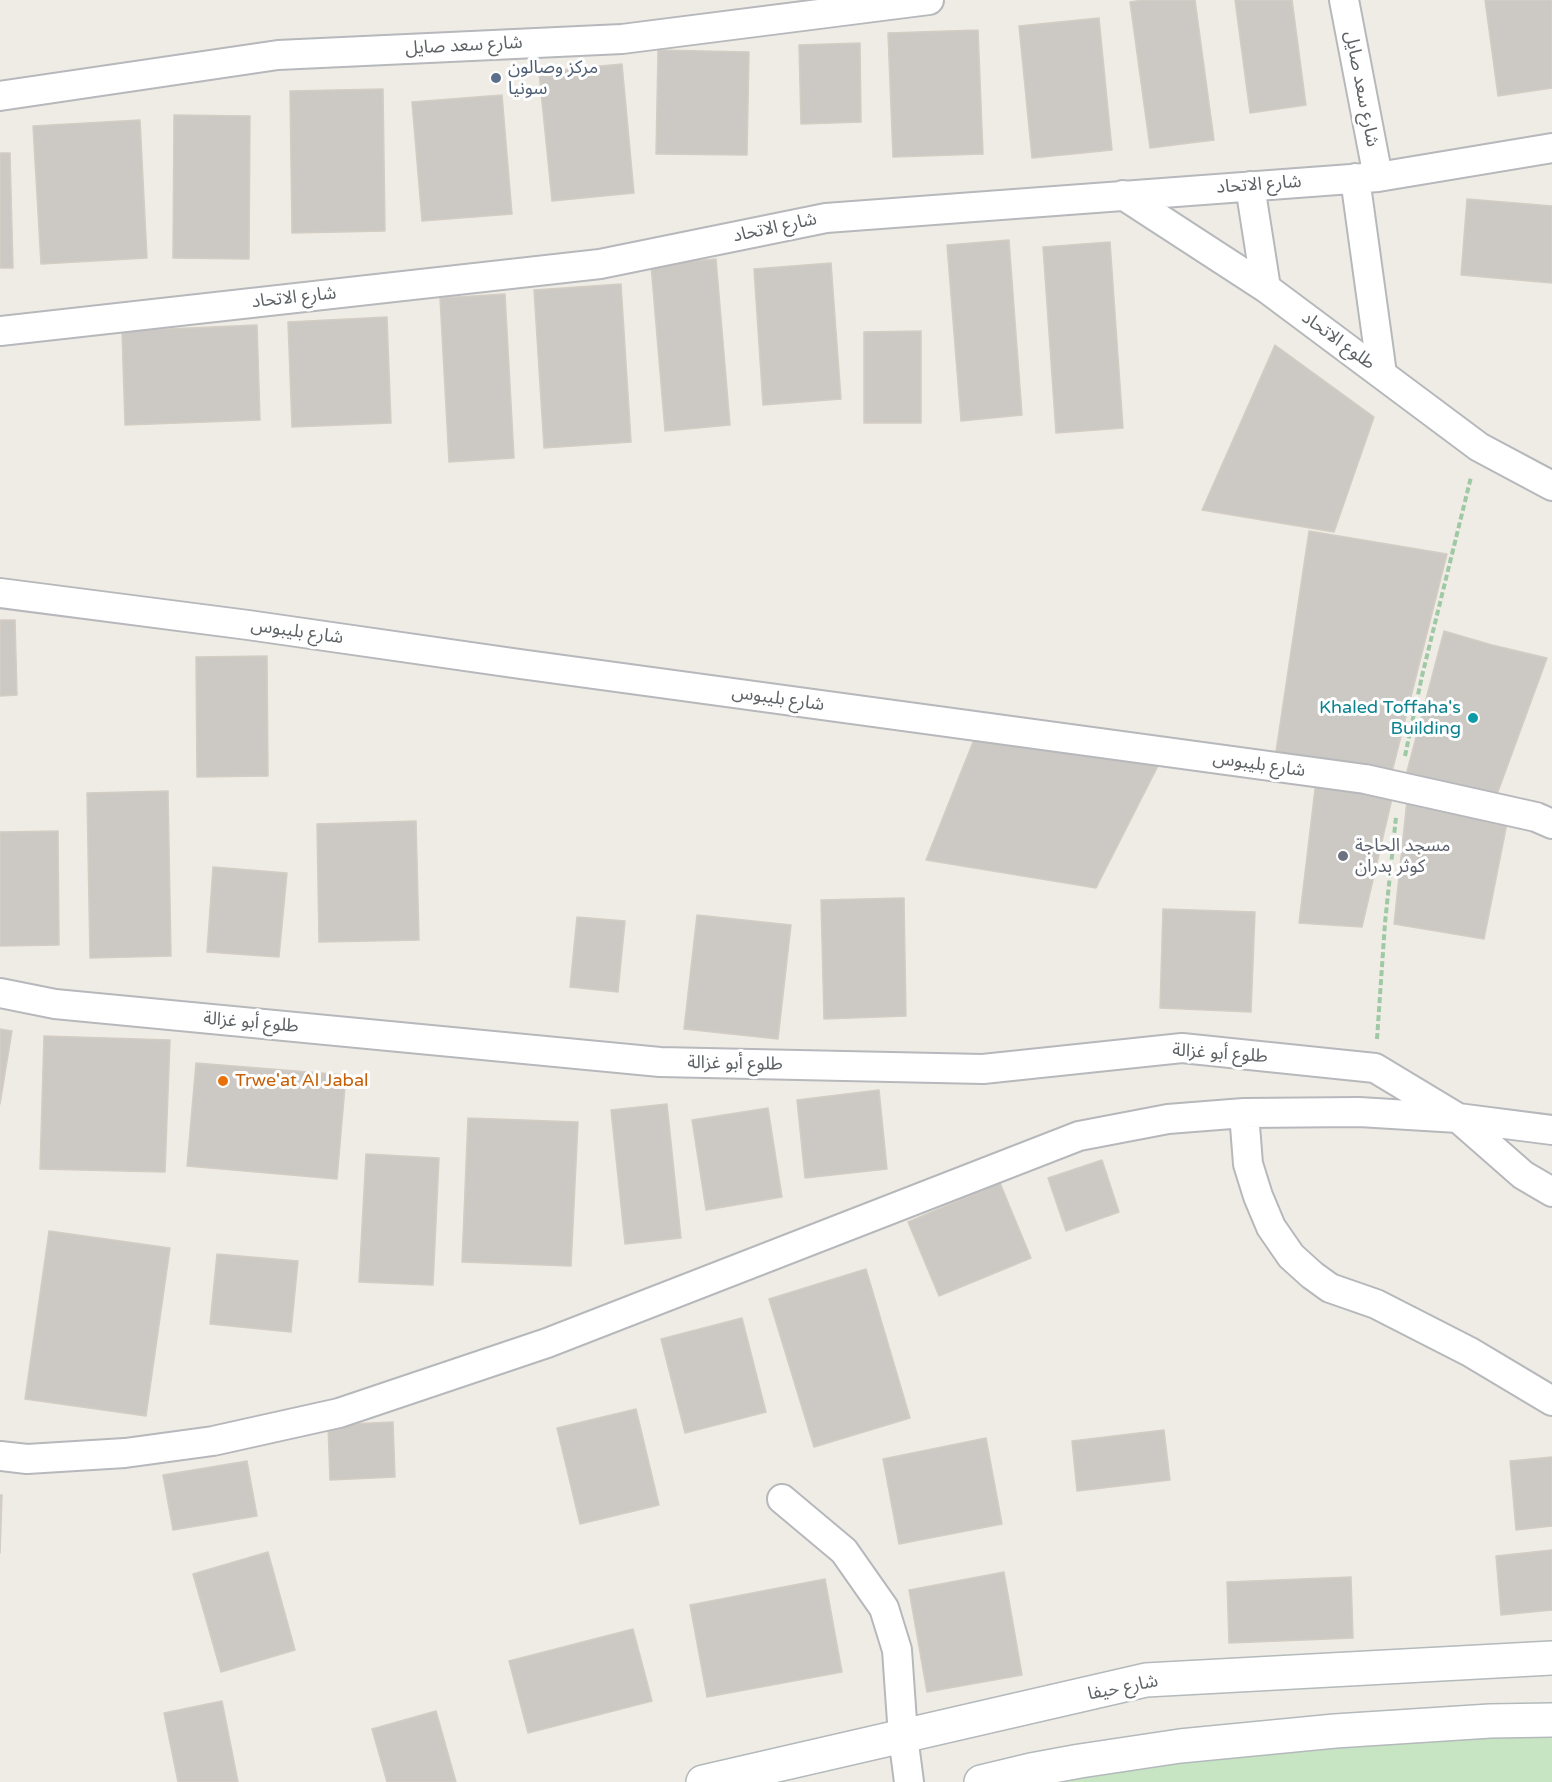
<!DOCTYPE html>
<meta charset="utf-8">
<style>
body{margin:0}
canvas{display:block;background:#efece5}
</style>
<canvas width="1552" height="1782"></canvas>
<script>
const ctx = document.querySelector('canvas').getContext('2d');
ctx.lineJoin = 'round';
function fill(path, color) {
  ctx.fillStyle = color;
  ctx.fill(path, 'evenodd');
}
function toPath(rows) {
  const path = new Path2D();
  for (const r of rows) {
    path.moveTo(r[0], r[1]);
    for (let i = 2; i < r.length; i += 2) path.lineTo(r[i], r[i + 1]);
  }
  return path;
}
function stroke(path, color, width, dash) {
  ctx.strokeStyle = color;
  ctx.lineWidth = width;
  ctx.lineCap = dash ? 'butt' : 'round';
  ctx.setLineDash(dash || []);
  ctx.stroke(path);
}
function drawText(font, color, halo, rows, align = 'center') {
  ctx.font = font + ' "Varela Round","Noto Sans Arabic",sans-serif';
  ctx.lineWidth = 6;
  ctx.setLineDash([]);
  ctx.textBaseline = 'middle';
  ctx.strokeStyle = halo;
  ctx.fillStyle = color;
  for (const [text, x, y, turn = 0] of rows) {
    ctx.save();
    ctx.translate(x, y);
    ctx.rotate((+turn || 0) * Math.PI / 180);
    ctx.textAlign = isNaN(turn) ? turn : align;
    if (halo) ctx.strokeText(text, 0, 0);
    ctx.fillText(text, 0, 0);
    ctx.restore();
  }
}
fill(toPath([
 [1552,1725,1552,1782,1042,1782,1180,1746]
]), '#c7e5c3');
const building = toPath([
 [1143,0,1195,0,1214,140,1150,148,1130,2,1143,0],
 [1235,0,1292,0,1306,105,1250,113,1235,0],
 [1485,0,1552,0,1552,88,1498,96,1485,0],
 [1099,18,1112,150,1032,158,1019,26,1099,18],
 [978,30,983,154,893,157,888,33,978,30],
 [860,43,861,122,801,124,799,45,860,43],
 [658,50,749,52,747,155,656,154,658,50],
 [622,64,634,193,552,201,539,72,622,64],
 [383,89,385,231,292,233,290,91,383,89],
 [502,95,512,214,422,221,412,102,502,95],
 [174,115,250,116,249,259,173,258,174,115],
 [140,120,147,258,41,264,33,126,140,120],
 [0,153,10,153,13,268,0,268,0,153],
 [1467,199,1552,206,1552,283,1461,275,1467,199],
 [1009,240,1022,415,961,421,947,245,1009,240],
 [1110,242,1123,428,1056,433,1043,247,1110,242],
 [716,259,730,425,665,431,651,265,716,259],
 [831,263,841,399,763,405,754,269,831,263],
 [621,284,631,442,544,448,534,290,621,284],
 [505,294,514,458,449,462,440,298,505,294],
 [387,317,391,423,292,427,288,322,387,317],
 [257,325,260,420,125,425,122,331,257,325],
 [921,331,921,423,864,423,864,332,921,331],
 [1275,345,1374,417,1334,532,1202,510,1275,345],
 [1309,531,1447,554,1391,776,1275,758,1309,531],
 [0,620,15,620,17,695,0,696,0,620],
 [1444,631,1492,645,1547,658,1496,797,1405,779,1444,631],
 [267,656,268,776,197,777,196,657,267,656],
 [979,727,1162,758,1096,888,926,860,979,727],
 [1316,781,1394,790,1362,927,1299,923,1316,781],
 [168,791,171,956,90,958,87,793,168,791],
 [1407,800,1508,818,1484,939,1394,924,1407,800],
 [416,821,419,940,319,942,317,824,416,821],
 [58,831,59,945,0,946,0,832,58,831],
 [213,867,287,873,279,957,207,952,213,867],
 [904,898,906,1016,824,1019,821,900,904,898],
 [1163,909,1255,912,1251,1012,1160,1008,1163,909],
 [697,915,791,925,778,1039,684,1029,697,915],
 [577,917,625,921,618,992,570,987,577,917],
 [0,1029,12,1031,0,1104,0,1029],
 [44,1036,170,1040,165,1172,40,1169,44,1036],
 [196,1063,346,1075,337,1179,187,1166,196,1063],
 [879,1090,887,1169,805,1178,797,1100,879,1090],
 [667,1104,681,1238,625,1244,611,1110,667,1104],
 [768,1108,782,1197,706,1210,692,1120,768,1108],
 [468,1118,578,1122,571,1266,462,1262,468,1118],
 [366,1154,439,1158,433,1285,359,1282,366,1154],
 [1102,1160,1119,1212,1066,1231,1048,1178,1102,1160],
 [1000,1183,1031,1258,939,1296,908,1222,1000,1183],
 [49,1231,170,1248,146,1416,25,1399,49,1231],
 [217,1254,298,1261,291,1332,210,1324,217,1254],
 [866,1269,910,1418,814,1447,769,1299,866,1269],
 [742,1318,766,1412,685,1433,661,1339,742,1318],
 [636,1409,659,1505,580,1524,557,1428,636,1409],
 [393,1422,395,1477,330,1480,328,1425,393,1422],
 [1164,1430,1170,1480,1077,1491,1072,1441,1164,1430],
 [986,1438,1002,1524,899,1544,883,1459,986,1438],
 [1552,1457,1552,1526,1516,1530,1510,1461,1552,1457],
 [247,1461,257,1516,173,1530,163,1475,247,1461],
 [0,1495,2,1495,0,1553,0,1495],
 [1552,1550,1552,1610,1501,1615,1496,1556,1552,1550],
 [268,1552,295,1650,221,1672,193,1574,268,1552],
 [1004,1572,1022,1675,927,1692,909,1590,1004,1572],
 [1351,1577,1353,1638,1229,1643,1227,1582,1351,1577],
 [825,1579,842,1672,707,1697,690,1605,825,1579],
 [633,1629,652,1701,528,1733,509,1661,633,1629],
 [222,1701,238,1782,178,1782,164,1713,222,1701],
 [436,1711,456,1782,387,1782,372,1729,436,1711]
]);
fill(building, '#ccc9c4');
stroke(building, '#d3cdc4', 1.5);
const minor = toPath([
 [1344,0,1378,177],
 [0,96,278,55,622,39,929,0],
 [1355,178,1382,374],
 [1250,186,1266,288],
 [1123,195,1266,288,1479,447,1552,486],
 [0,331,600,264,826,218,1378,177,1552,148],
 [0,593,248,625,520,664,1365,779,1536,817,1552,824],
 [0,993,55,1004,660,1062,983,1069,1182,1048,1375,1068,1458,1118,1523,1175,1552,1192],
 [1244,1113,1248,1164,1258,1196,1271,1227,1291,1256,1312,1275,1330,1288,1376,1304,1470,1352,1552,1401],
 [0,1456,27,1459,125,1453,213,1441,339,1413,547,1343,1079,1136,1168,1119,1244,1113,1359,1112,1458,1118,1552,1130],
 [782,1499,844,1551,884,1608,897,1650,903,1736,909,1782]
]);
const secondary = toPath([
 [703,1782,1146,1680,1552,1658],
 [981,1782,1031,1770,1080,1761,1180,1746,1335,1731,1490,1721,1552,1720]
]);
stroke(minor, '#b6b8bc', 32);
stroke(secondary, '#b4b9bc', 36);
stroke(toPath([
 [1405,756,1422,676,1471,477],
 [1377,1039,1385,923,1396,817]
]), '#9ec9a4', 4, [6, 3]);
stroke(minor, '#fff', 28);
stroke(secondary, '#fff', 33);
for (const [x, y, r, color] of [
 [496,78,6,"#5c6f8a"],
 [1473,718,6,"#0f9aa8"],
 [1343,856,6,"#6b7280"],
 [223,1081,6,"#e8710a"]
]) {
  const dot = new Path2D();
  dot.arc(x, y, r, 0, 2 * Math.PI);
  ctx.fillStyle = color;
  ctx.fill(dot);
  stroke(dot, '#fff', 2);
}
drawText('18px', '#5d6265', '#fff', [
 ["شارع سعد صايل",464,46,-3],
 ["شارع سعد صايل",1361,89,79],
 ["شارع الاتحاد",1259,185,-4],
 ["شارع الاتحاد",775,228,-12],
 ["شارع الاتحاد",294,298,-6],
 ["طلوع الاتحاد",1338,341,36],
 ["شارع بليبوس",297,632,8],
 ["شارع بليبوس",778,699,8],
 ["شارع بليبوس",1259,765,8],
 ["طلوع أبو غزالة",251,1023,5],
 ["طلوع أبو غزالة",1220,1054,4],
 ["طلوع أبو غزالة",735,1064,1],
 ["شارع حيفا",1123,1688,-11]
]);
drawText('18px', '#4e5e75', '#fff', [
 ["مركز وصالون",508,68],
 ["سونيا",508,89]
], 'left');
drawText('18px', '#0d838f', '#fff', [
 ["Khaled Toffaha's",1461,708],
 ["Building",1461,729]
], 'right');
drawText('18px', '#5b616d', '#fff', [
 ["مسجد الحاجة",1355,846],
 ["كوثر بدران",1355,867]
], 'left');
drawText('18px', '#c56008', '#fff', [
 ["Trwe'at Al Jabal",235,1081]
], 'left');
</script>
